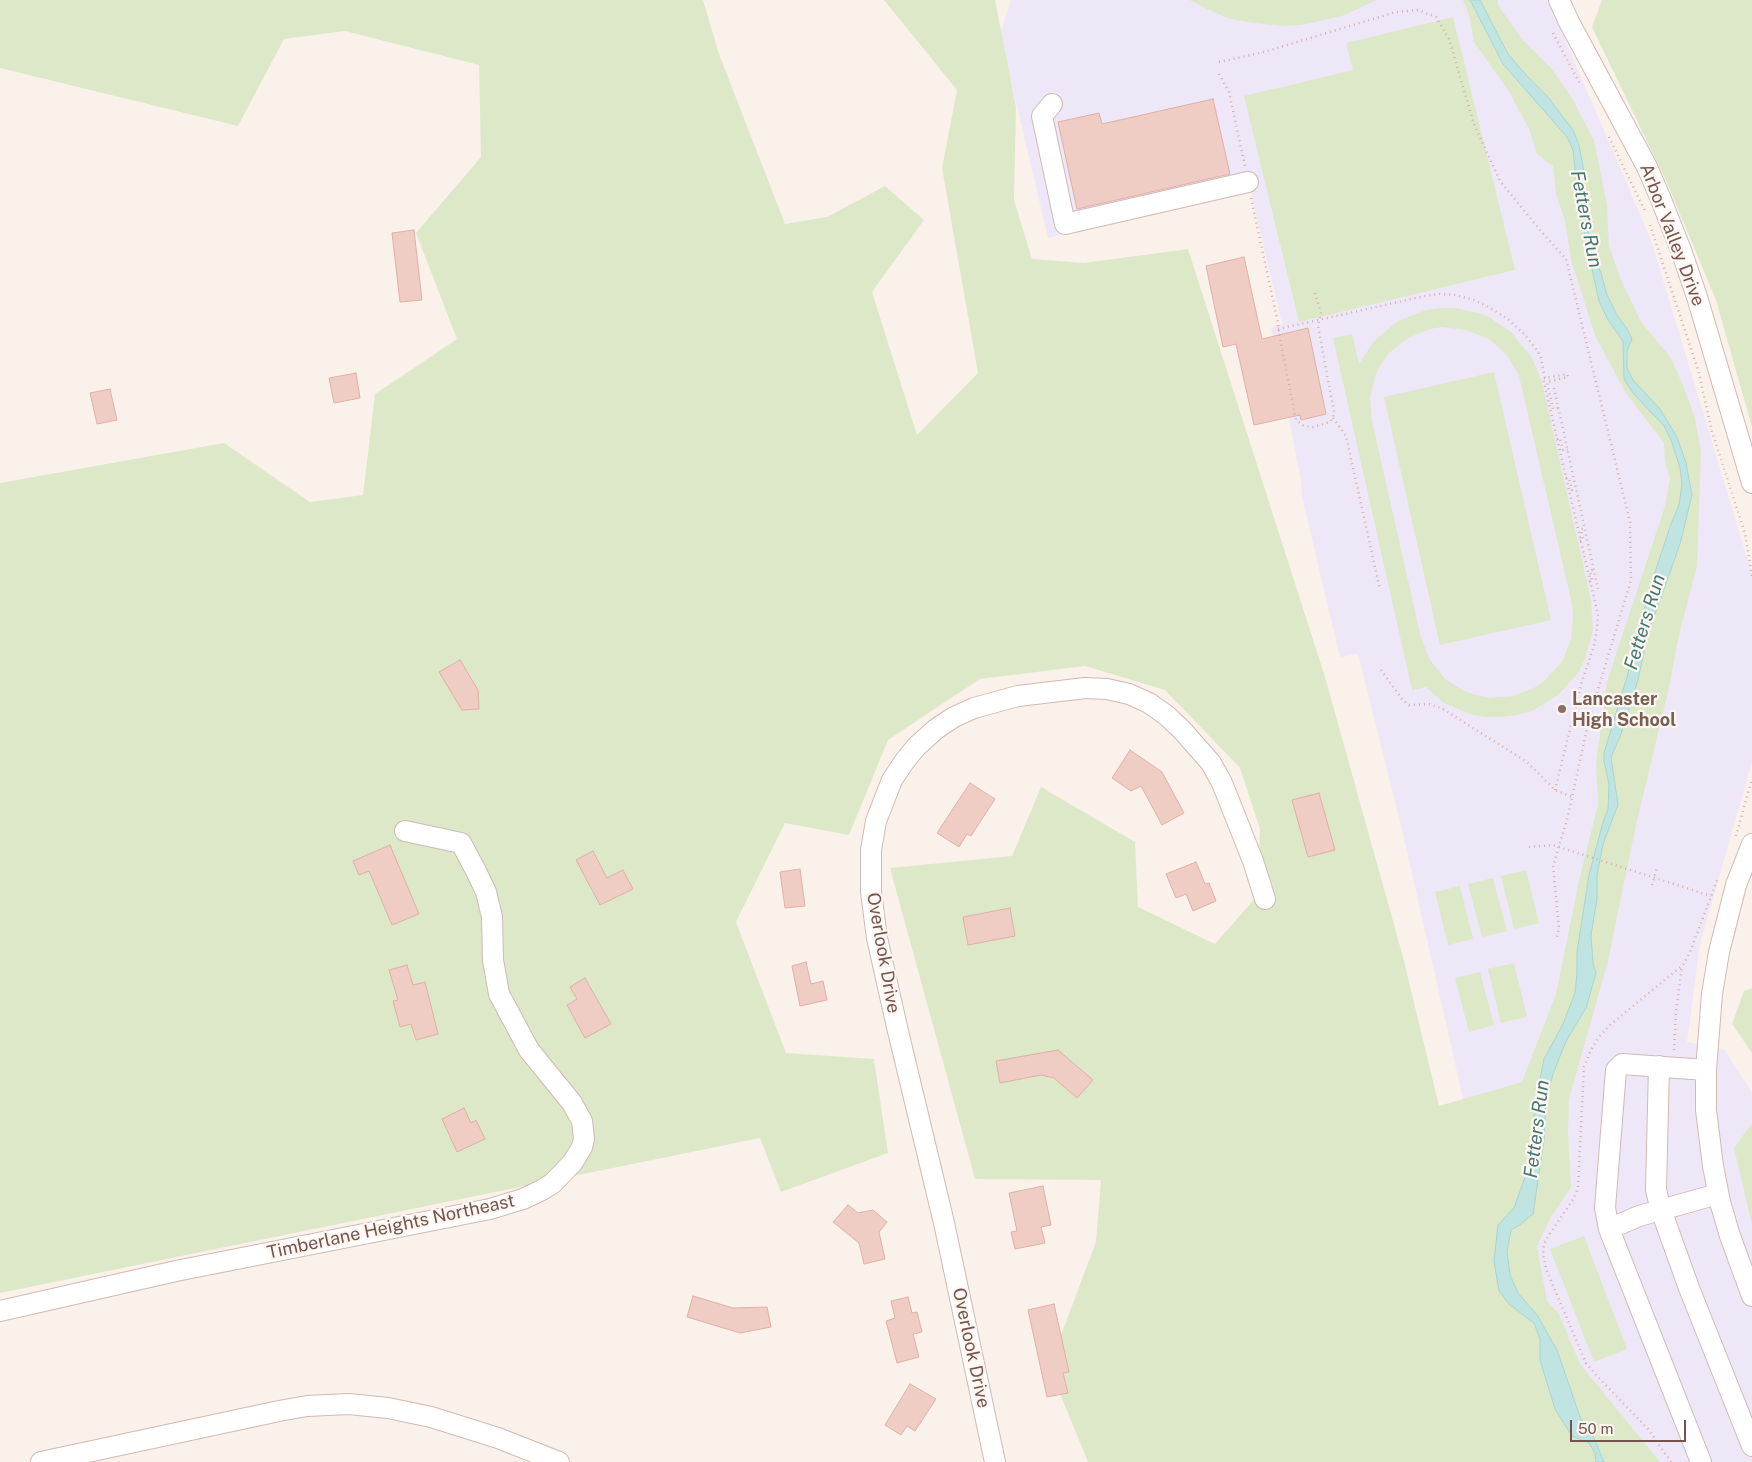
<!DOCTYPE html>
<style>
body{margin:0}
#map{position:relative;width:1752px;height:1462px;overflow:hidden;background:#fbf1eb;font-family:"Public Sans",sans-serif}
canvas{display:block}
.scale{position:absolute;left:1570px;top:1420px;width:116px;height:22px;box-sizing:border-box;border:2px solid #75544f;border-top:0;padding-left:6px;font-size:15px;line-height:18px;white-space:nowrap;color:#75544f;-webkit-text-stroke:4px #fef6f1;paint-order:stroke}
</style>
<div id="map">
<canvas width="1752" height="1462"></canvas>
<div class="scale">50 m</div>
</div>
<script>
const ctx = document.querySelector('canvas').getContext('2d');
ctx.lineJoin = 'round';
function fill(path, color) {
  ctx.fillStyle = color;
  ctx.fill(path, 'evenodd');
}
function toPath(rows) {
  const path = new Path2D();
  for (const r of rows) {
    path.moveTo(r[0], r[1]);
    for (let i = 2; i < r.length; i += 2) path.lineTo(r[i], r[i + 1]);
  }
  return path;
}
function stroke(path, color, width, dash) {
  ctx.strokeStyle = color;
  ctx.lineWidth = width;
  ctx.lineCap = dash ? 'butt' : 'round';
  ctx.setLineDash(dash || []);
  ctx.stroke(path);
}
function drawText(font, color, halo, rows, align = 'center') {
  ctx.font = font + ' "Public Sans",sans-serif';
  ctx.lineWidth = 4.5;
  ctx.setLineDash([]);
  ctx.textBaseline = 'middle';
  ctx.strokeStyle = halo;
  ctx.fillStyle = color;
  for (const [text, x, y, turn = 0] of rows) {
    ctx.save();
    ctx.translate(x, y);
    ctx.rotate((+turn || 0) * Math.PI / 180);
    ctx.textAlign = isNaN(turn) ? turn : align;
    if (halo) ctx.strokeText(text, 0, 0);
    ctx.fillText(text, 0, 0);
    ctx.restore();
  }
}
fill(toPath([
 [1011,0,1548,0,1651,240,1752,574,1752,762,1700,944,1687,1042,1724,1049,1752,1092,1752,1462,1613,1462,1488,1209,1403,834,1358,654,1340,657,1302,497,1301,481,1271,327,1282,324,1250,189,1048,238,1000,34]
]), '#eee7f8');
fill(toPath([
 [0,0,703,0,719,54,785,224,827,217,885,186,924,220,872,292,917,435,978,373,942,168,957,90,884,0,995,0,1016,107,1014,200,1032,259,1084,263,1188,249,1325,677,1403,957,1439,1106,1522,1082,1556,994,1579,881,1598,804,1596,764,1607,682,1665,506,1670,479,1665,461,1664,443,1625,392,1595,335,1571,260,1565,220,1556,194,1553,166,1537,154,1529,129,1510,93,1474,42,1470,18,1463,0,1498,0,1498,5,1521,38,1551,68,1573,100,1594,140,1607,205,1609,246,1621,280,1641,322,1671,358,1682,383,1694,415,1701,450,1697,566,1679,635,1668,692,1636,825,1608,961,1569,1099,1568,1133,1571,1187,1552,1215,1537,1246,1547,1301,1559,1314,1580,1364,1660,1462,1088,1462,1049,1367,1096,1242,1101,1180,975,1179,890,868,1012,856,1041,787,1135,842,1138,907,1215,944,1258,895,1260,829,1240,768,1165,690,1085,666,980,679,888,740,849,835,785,823,736,922,786,1053,874,1059,888,1153,781,1192,760,1138,0,1293,0,483,224,443,310,502,363,495,375,394,457,339,416,233,481,157,479,65,345,31,284,39,238,126,0,68],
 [1190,0,1376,0,1345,15,1302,25,1283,26,1246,22,1228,18,1207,9],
 [1602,0,1752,0,1752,427,1716,300,1667,183,1592,27],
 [1453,17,1515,270,1299,322,1244,96,1353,70,1346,43],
 [1441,308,1456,308,1486,315,1511,332,1530,355,1537,369,1542,383,1591,600,1593,630,1585,659,1578,673,1558,695,1532,711,1517,715,1502,717,1487,717,1472,715,1444,703,1426,687,1412,690,1333,338,1352,334,1359,364,1374,341,1398,321,1426,310],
 [1442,327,1466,330,1489,339,1507,355,1519,376,1572,604,1573,616,1571,640,1562,662,1545,680,1536,687,1513,696,1489,698,1466,692,1445,679,1430,660,1421,638,1372,421,1370,397,1376,374,1382,363,1389,353,1408,338,1430,329],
 [1494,372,1551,620,1440,645,1384,397],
 [1526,870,1539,923,1514,929,1501,876],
 [1493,878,1507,931,1482,937,1468,884],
 [1460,886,1473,939,1448,945,1435,892],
 [1514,963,1527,1017,1501,1023,1488,969],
 [1480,972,1494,1025,1469,1032,1455,978],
 [1752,988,1752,1053,1732,1024,1744,991],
 [1752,1123,1752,1225,1734,1148],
 [1584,1236,1627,1349,1594,1362,1550,1249]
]), '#dde8c9');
const water = toPath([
 [1470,0,1480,0,1508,54,1526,75,1548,97,1573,130,1579,145,1583,167,1589,243,1601,273,1607,295,1617,315,1627,329,1632,339,1627,351,1627,368,1633,380,1660,409,1677,437,1686,463,1692,495,1680,544,1648,634,1638,680,1620,737,1611,757,1618,805,1603,844,1597,875,1597,899,1591,935,1593,963,1596,973,1586,1008,1566,1041,1553,1074,1546,1102,1544,1140,1533,1214,1521,1224,1511,1230,1507,1251,1510,1275,1518,1293,1537,1315,1557,1350,1580,1417,1593,1436,1604,1462,1596,1462,1595,1453,1589,1443,1572,1436,1555,1409,1540,1360,1540,1339,1534,1323,1510,1305,1499,1291,1494,1261,1498,1225,1514,1208,1529,1166,1535,1104,1544,1059,1563,1024,1575,993,1577,973,1577,952,1589,875,1603,822,1608,809,1609,784,1604,761,1604,753,1627,677,1649,590,1671,524,1679,505,1682,484,1680,468,1671,440,1664,426,1633,393,1624,379,1623,341,1608,320,1599,301,1580,214,1573,150,1567,137,1503,64,1470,0]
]);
fill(water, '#c0e4e1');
stroke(water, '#a7d5d2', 1);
const building = toPath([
 [1213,99,1230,174,1077,209,1058,122,1099,113,1102,124,1213,99],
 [414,230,422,300,400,302,392,233,414,230],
 [1244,257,1262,339,1308,328,1326,414,1301,420,1300,415,1254,425,1236,344,1223,347,1206,266,1244,257],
 [356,373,360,398,334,403,329,378,356,373],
 [110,389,117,420,97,424,90,393,110,389],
 [460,660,478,690,479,709,462,710,439,672,460,660],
 [1130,750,1162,772,1184,813,1162,825,1141,786,1131,791,1112,778,1130,750],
 [970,783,995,799,971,836,967,834,959,847,937,833,970,783],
 [1319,793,1335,850,1308,857,1292,800,1319,793],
 [390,845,419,914,392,925,369,871,359,875,353,861,390,845],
 [593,851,607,878,623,870,633,889,600,905,576,860,593,851],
 [1196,862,1205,884,1209,883,1216,901,1193,911,1186,894,1176,898,1166,874,1196,862],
 [800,869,805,906,785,908,780,872,800,869],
 [1010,908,1015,936,968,945,963,917,1010,908],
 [806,962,811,984,823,981,827,1000,800,1006,792,966,806,962],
 [407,965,413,985,425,982,438,1034,416,1040,411,1024,400,1027,393,1001,398,1000,389,970,407,965],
 [585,978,611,1024,585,1038,567,1005,577,999,570,987,585,978],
 [1058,1050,1093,1080,1077,1098,1054,1078,1041,1075,1000,1083,996,1061,1058,1050],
 [464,1108,471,1123,476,1120,485,1139,457,1152,442,1119,464,1108],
 [1043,1186,1051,1225,1041,1227,1045,1243,1015,1249,1011,1232,1017,1231,1009,1193,1043,1186],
 [848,1205,858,1213,873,1210,887,1222,879,1232,885,1259,864,1264,859,1243,833,1222,848,1205],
 [693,1296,733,1308,767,1307,771,1327,740,1333,687,1317,693,1296],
 [908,1297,912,1313,917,1312,922,1332,913,1334,919,1357,897,1363,886,1321,895,1318,891,1301,908,1297],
 [1054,1304,1069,1372,1063,1373,1068,1393,1047,1397,1028,1310,1054,1304],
 [910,1384,936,1399,915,1431,907,1426,901,1435,885,1425,910,1384]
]);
fill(building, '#efccc4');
stroke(building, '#e0afa6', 1);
const minor = toPath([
 [1559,0,1569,22,1647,167,1660,197,1682,253,1697,297,1752,483],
 [1052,104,1042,116,1065,224,1248,182],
 [1752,844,1736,885,1719,952,1712,994,1706,1070,1706,1110,1713,1166,1720,1202,1730,1236,1752,1296],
 [1659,1066,1656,1190,1661,1210,1689,1288,1752,1446],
 [1609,1229,1639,1216,1718,1194],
 [0,1311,176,1271,490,1209,523,1199,542,1190,553,1183,573,1162,582,1147,584,1139,582,1121,572,1103,529,1050,499,994,493,960,492,917,486,892,475,869,461,843,405,831],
 [41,1462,279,1411,307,1406,349,1404,388,1408,431,1417,498,1438,559,1462],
 [995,1462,944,1223,897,1027,877,938,871,892,871,850,876,821,892,780,904,762,916,747,936,729,954,717,974,708,1018,696,1085,688,1107,689,1129,694,1149,703,1166,715,1182,730,1211,763,1222,783,1253,861,1265,899],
 [1701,1462,1609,1229,1605,1208,1616,1070,1622,1064,1706,1070]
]);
stroke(minor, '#cfbab3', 22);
stroke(toPath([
 [1553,33,1580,84],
 [1219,62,1264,52,1396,12,1418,10,1436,17,1449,39,1474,124,1500,181,1540,230,1566,259,1630,522,1631,580,1589,719,1568,816,1553,866,1559,929,1557,937],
 [1219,74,1229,92,1245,166],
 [1609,137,1645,211],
 [1251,198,1278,323,1279,334,1296,420,1304,426,1313,427,1330,422,1333,418,1334,412,1318,326,1321,313,1315,293],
 [1650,225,1699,373,1712,432,1745,533,1752,576],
 [1278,329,1425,296,1438,294,1456,295,1474,300,1494,310,1509,320,1524,334,1537,350,1541,358,1545,378,1567,374,1568,377,1547,382,1553,409,1558,408],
 [1545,378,1543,378,1598,615,1597,629,1594,646,1582,681,1555,790],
 [1554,388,1598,589],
 [1333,418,1346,436,1380,590],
 [1557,439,1560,438,1563,450,1568,450],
 [1566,478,1569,478,1572,490,1576,489],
 [1580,541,1583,540,1581,529,1585,529],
 [1589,582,1592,581,1590,571,1594,569],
 [1381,670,1402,699,1409,705,1429,704,1443,709,1527,762,1555,790,1572,797],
 [1736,836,1752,779],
 [1529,847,1553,845,1711,896],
 [1652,885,1657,868],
 [1674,1050,1676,1012,1682,966],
 [1671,1462,1648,1429,1596,1375,1586,1363,1546,1269,1543,1254,1544,1244,1549,1235,1574,1198,1578,1188,1584,1067,1590,1052,1598,1038,1610,1025,1683,965,1690,952,1718,878]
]), '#d4aea7', 2.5, [1, 4]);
stroke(minor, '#fff', 20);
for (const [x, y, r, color] of [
 [1562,709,5,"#8d6e63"]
]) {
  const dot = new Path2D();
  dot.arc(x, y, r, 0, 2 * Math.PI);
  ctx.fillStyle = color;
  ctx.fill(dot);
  stroke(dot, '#fef6f1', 2);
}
drawText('18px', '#75544f', '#fef6f1', [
 ["Arbor Valley Drive",1672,235,69],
 ["Overlook Drive",883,953,80],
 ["Timberlane Heights Northeast",391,1227,-12],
 ["Overlook Drive",971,1348,78]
]);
drawText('bold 18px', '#785e54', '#fef6f1', [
 ["Lancaster",1572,699],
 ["High School",1572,720]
], 'left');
drawText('italic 19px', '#437875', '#fef6f1', [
 ["Fetters Run",1586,219,79],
 ["Fetters Run",1645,622,-73],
 ["Fetters Run",1537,1129,-83]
]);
</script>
